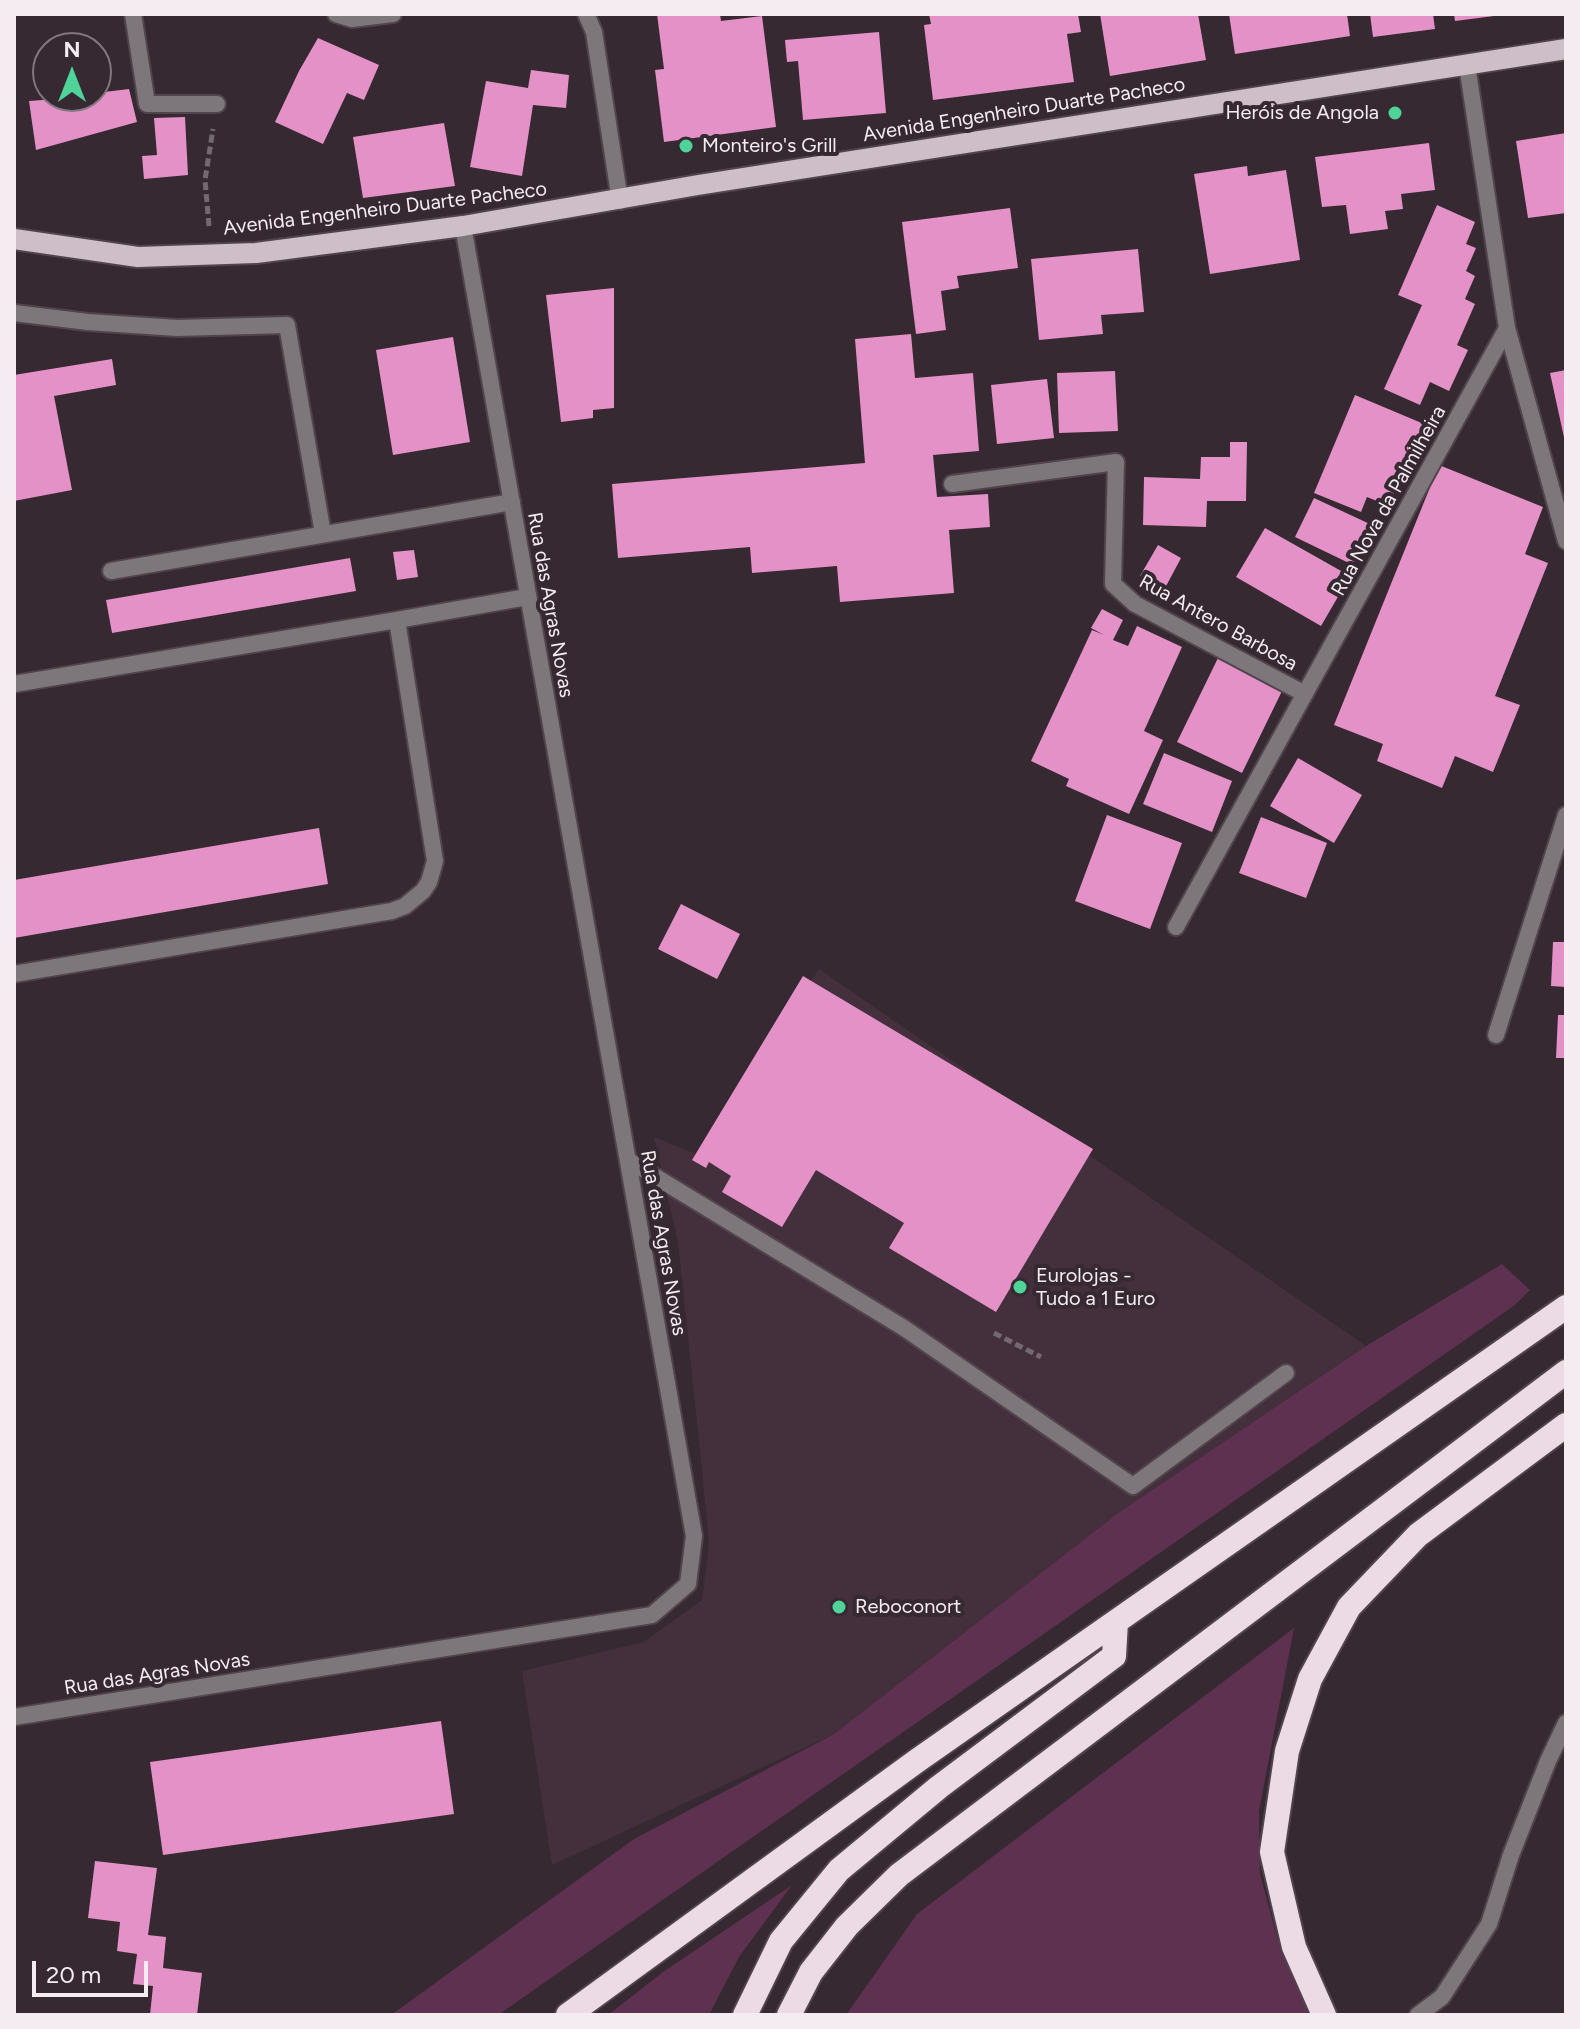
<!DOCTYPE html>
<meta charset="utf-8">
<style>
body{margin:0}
#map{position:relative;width:1580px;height:2029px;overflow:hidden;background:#362931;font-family:Figtree,sans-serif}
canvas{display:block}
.frame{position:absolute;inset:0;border:16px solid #f5ecf2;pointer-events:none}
.north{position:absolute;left:32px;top:32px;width:80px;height:80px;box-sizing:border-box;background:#362931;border:2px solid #82777e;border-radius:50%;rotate:0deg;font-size:22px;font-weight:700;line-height:32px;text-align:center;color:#f5ecf2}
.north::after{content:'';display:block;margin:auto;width:28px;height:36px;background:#50d398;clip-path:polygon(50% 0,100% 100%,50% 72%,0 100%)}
.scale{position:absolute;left:32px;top:1961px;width:116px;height:36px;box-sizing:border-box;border:4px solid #f5ecf2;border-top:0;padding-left:10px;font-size:24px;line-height:28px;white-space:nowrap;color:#f5ecf2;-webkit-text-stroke:6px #362931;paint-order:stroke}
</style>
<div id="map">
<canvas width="1580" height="2029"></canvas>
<div class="frame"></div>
<div class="north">N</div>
<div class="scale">20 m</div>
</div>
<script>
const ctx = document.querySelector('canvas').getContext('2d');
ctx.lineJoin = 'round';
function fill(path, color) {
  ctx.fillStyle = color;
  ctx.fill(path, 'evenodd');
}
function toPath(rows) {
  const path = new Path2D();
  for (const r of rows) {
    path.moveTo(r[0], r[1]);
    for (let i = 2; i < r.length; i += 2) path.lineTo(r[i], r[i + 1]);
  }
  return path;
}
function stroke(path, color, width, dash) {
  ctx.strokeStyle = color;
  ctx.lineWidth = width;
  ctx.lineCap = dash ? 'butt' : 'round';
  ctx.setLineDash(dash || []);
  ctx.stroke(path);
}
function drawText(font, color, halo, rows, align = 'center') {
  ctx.font = font + ' Figtree,sans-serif';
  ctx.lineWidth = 8;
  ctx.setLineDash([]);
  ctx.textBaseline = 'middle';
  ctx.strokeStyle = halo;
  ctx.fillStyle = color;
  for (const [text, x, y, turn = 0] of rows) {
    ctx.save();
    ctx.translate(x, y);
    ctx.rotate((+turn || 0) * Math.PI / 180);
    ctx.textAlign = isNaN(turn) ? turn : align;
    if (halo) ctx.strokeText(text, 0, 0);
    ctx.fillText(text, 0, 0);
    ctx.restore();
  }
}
fill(toPath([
 [819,969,1366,1346,1118,1513,834,1734,552,1865,522,1671,644,1642,702,1600,709,1544,702,1470,678,1242,654,1137,696,1154]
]), '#43303c');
fill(toPath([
 [1502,1264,1530,1290,1515,1305,498,2015,391,2015,634,1839,834,1734,1118,1513,1366,1346],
 [1294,1628,1259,1811,1260,1874,1278,1941,1312,2015,846,2015,917,1914],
 [792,1885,739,1957,709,2015,608,2015,663,1972]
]), '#5d314f');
fill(toPath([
 [657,14,720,14,721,21,762,16,776,127,664,142,655,70,664,69],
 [929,14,1078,14,1081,32,1067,34,1074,82,933,100,924,25,931,24],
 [1100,14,1198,14,1206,60,1110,76],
 [1229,14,1347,14,1350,36,1235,54],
 [1370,14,1433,14,1435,29,1373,37],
 [1454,14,1494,14,1494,16,1455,21],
 [879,32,886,113,803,120,798,61,787,62,785,40],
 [318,38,379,65,364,100,347,93,323,144,275,122,299,71],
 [531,70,569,75,566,108,533,105,522,176,470,167,486,81,528,88],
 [129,89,137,122,36,150,29,101,96,96,96,93],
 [185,117,188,175,144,179,142,156,157,155,154,118],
 [444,123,455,186,363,198,353,137],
 [1566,133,1566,213,1528,218,1516,141],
 [1429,143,1435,190,1401,194,1403,209,1385,211,1388,229,1350,234,1346,205,1322,207,1315,157],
 [1247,166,1248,176,1286,170,1300,260,1210,274,1194,174],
 [1437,205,1475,222,1466,244,1476,248,1466,271,1475,276,1465,299,1475,304,1457,345,1468,350,1449,391,1430,382,1420,405,1384,389,1422,305,1398,295],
 [1010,208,1018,268,957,276,959,288,941,291,946,330,916,334,902,222],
 [1138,249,1144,312,1101,315,1103,334,1039,340,1031,259],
 [614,288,614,408,593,410,593,418,561,422,546,295],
 [911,334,915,378,973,373,979,451,933,455,937,497,988,494,990,527,949,530,954,593,840,602,837,566,752,573,750,547,618,558,612,484,865,463,855,339],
 [453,337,470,442,393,455,376,350],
 [112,359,116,385,54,396,72,490,14,501,14,375],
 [1566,370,1566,442,1565,442,1550,373],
 [1115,371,1118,431,1059,433,1057,373],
 [1047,379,1054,438,997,444,991,385],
 [1355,395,1424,424,1389,506,1367,497,1361,512,1314,493],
 [1230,442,1247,442,1246,501,1207,501,1206,527,1143,525,1144,477,1200,479,1201,457,1230,457],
 [1439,465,1543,507,1525,554,1548,563,1495,696,1520,705,1493,772,1455,756,1442,788,1377,761,1383,744,1334,725],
 [1314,498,1372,525,1353,565,1295,537],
 [1265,528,1350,576,1321,626,1236,577],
 [1158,545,1181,558,1164,590,1140,576],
 [414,550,418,577,397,580,393,552],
 [350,558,356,591,112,633,106,600],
 [1102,609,1123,620,1113,640,1128,646,1137,626,1182,647,1144,731,1163,740,1129,814,1066,786,1069,779,1031,761,1092,630,1104,635,1091,628],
 [1218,658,1283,689,1242,773,1177,742],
 [1164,753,1232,781,1212,832,1143,804],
 [1298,758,1362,795,1334,843,1270,806],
 [1107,815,1182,843,1150,929,1075,901],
 [1261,817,1327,843,1306,898,1239,873],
 [319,828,328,884,14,938,14,880],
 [681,904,740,934,717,979,658,949],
 [1553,942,1566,942,1566,987,1551,986],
 [803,976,1093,1149,996,1312,889,1248,904,1223,816,1170,782,1227,722,1192,731,1176,709,1162,706,1168,692,1160],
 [1558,1015,1566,1015,1566,1058,1556,1058],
 [441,1721,454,1814,163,1855,150,1762],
 [95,1861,157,1868,148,1935,166,1937,163,1968,202,1973,197,2015,150,2015,153,1986,133,1984,137,1954,117,1951,120,1922,88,1918]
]), '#e491c8');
const lane = toPath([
 [14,313,88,322,177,328,287,325,323,534],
 [111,571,512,502],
 [397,620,527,597],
 [14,684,397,620,435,861,429,882,423,891,405,906,392,911,14,974],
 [628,1160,904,1328,1133,1486,1286,1373]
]);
const street = toPath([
 [133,14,147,104,217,104],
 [336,14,352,19,393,14],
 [586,14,594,32,620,201],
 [1507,328,1566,541],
 [952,484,1116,462,1113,584,1135,604,1305,694],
 [1176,927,1507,328,1467,65],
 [1496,1035,1566,815],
 [14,1717,652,1615,688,1584,694,1536,463,226],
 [1418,2015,1442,1997,1489,1924,1511,1855,1548,1761,1566,1723]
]);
const primary = toPath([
 [14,239,138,257,256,253,463,226,698,185,1566,49]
]);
const highway = toPath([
 [568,2015,918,1760,1566,1307],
 [745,2015,781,1941,839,1870,939,1787,1114,1656,1116,1622],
 [789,2015,811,1972,847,1926,899,1875,1566,1372],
 [1324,2015,1294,1947,1272,1852,1287,1751,1310,1679,1349,1607,1418,1535,1566,1425]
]);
stroke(lane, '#51444c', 20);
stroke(street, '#51444c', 20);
stroke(primary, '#51444c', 24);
stroke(highway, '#51444c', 28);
stroke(toPath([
 [209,226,205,180,213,129],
 [994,1333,1041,1357]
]), '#746970', 5, [8, 4]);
stroke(lane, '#7d767a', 16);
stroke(street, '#7d767a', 16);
stroke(primary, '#cdbec7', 20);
stroke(highway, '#ecdbe5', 24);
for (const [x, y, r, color] of [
 [1395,113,8,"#50d398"],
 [686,146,8,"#50d398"],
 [1020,1287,8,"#50d398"],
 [839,1607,8,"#50d398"]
]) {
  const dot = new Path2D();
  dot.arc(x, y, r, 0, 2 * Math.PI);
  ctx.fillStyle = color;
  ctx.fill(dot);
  stroke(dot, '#362931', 3);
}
drawText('20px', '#f5ecf2', '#362931', [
 ["Avenida Engenheiro Duarte Pacheco",1024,110,-9],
 ["Avenida Engenheiro Duarte Pacheco",385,209,-7],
 ["Rua Nova da Palmilheira",1389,501,-61],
 ["Rua das Agras Novas",550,605,80],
 ["Rua Antero Barbosa",1218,623,29],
 ["Rua das Agras Novas",663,1243,80],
 ["Rua das Agras Novas",157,1674,-9]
]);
drawText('20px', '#f5ecf2', '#362931', [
 ["Heróis de Angola",1379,113,"right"],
 ["Monteiro's Grill",702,146],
 ["Eurolojas -",1036,1276],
 ["Tudo a 1 Euro",1036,1299],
 ["Reboconort",855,1607]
], 'left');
</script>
